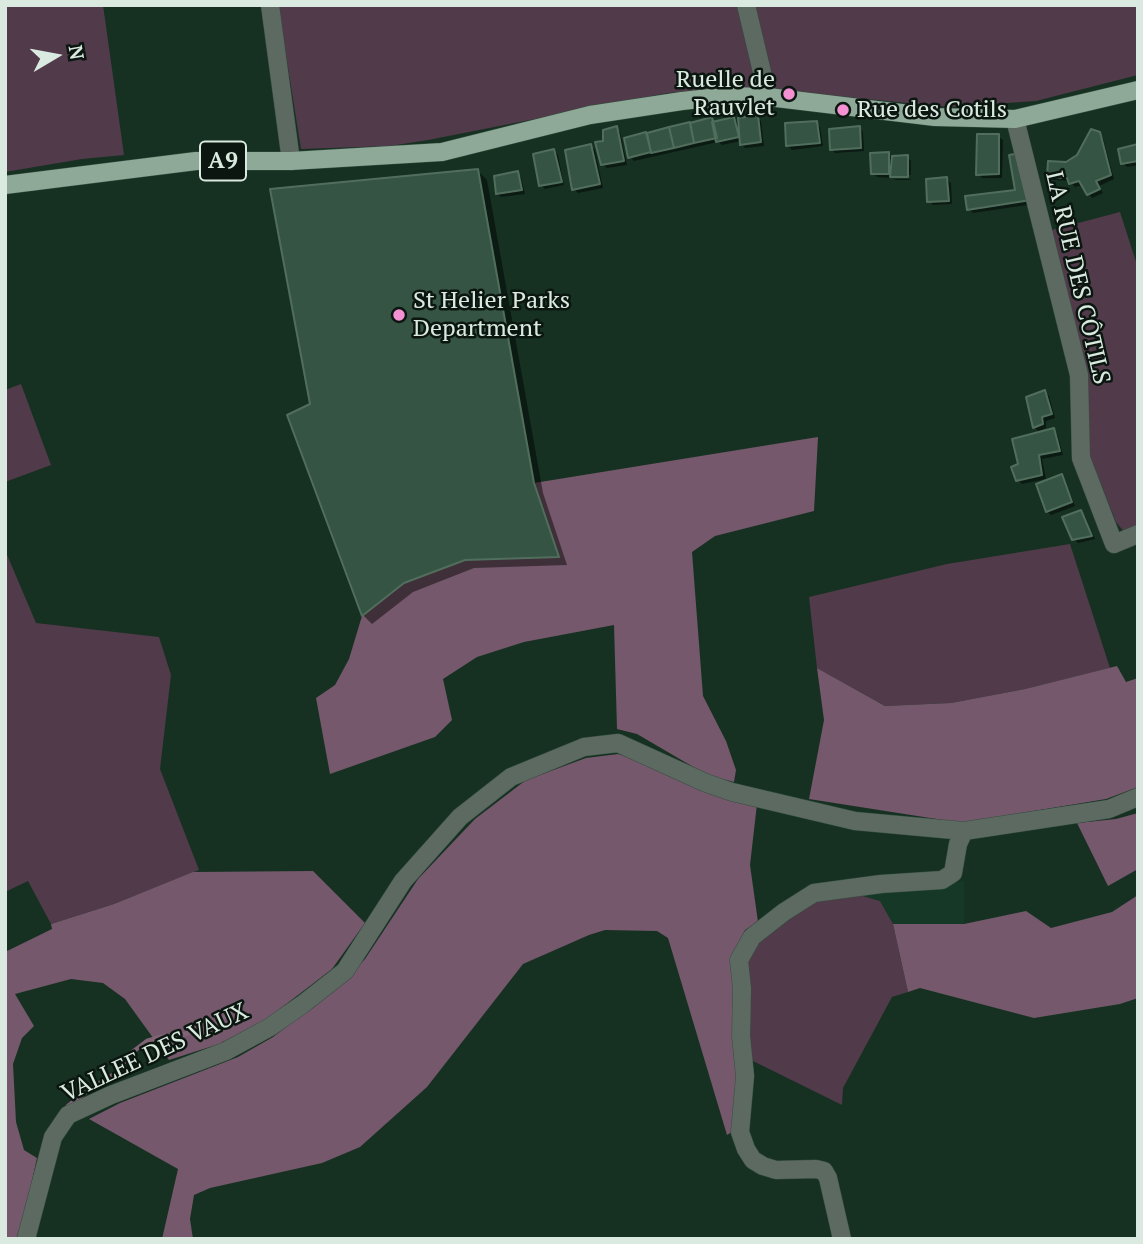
<!DOCTYPE html>
<meta charset="utf-8">
<style>
body{margin:0}
#map{position:relative;width:1143px;height:1244px;overflow:hidden;background:#163122;font-family:"PT Serif",serif}
canvas{display:block}
.frame{position:absolute;inset:0;border:7px solid #daeae0;pointer-events:none}
.north{position:absolute;left:21px;top:21px;width:70px;height:70px;-webkit-text-stroke:5px #0a160f;paint-order:stroke;rotate:80deg;font-size:19px;font-weight:700;line-height:28px;text-align:center;color:#daeae0}
.north::after{content:'';display:block;margin:auto;width:24px;height:32px;background:#daeae0;clip-path:polygon(50% 0,100% 100%,50% 72%,0 100%)}
</style>
<div id="map">
<canvas width="1143" height="1244"></canvas>
<div class="frame"></div>
<div class="north">N</div>
</div>
<script>
const ctx = document.querySelector('canvas').getContext('2d');
ctx.lineJoin = 'round';
function fill(path, color) {
  ctx.fillStyle = color;
  ctx.fill(path, 'evenodd');
}
function toPath(rows) {
  const path = new Path2D();
  for (const r of rows) {
    path.moveTo(r[0], r[1]);
    for (let i = 2; i < r.length; i += 2) path.lineTo(r[i], r[i + 1]);
  }
  return path;
}
function stroke(path, color, width, dash) {
  ctx.strokeStyle = color;
  ctx.lineWidth = width;
  ctx.lineCap = dash ? 'butt' : 'round';
  ctx.setLineDash(dash || []);
  ctx.stroke(path);
}
function drawText(font, color, halo, rows, align = 'center') {
  ctx.font = font + ' "PT Serif",serif';
  ctx.lineWidth = 5;
  ctx.setLineDash([]);
  ctx.textBaseline = 'middle';
  ctx.strokeStyle = halo;
  ctx.fillStyle = color;
  for (const [text, x, y, turn = 0] of rows) {
    ctx.save();
    ctx.translate(x, y);
    ctx.rotate((+turn || 0) * Math.PI / 180);
    ctx.textAlign = isNaN(turn) ? turn : align;
    if (halo) ctx.strokeText(text, 0, 0);
    ctx.fillText(text, 0, 0);
    ctx.restore();
  }
}
fill(toPath([
 [964,881,964,924,893,924,880,901,855,894,942,885]
]), '#153926');
fill(toPath([
 [5,5,103,5,124,155,82,159,5,172],
 [278,5,1138,5,1138,75,1036,101,949,107,753,88,668,93,428,140,390,146,301,149],
 [1120,212,1138,268,1138,528,1125,533,1116,522,1085,444,1086,365,1048,231],
 [21,384,51,465,5,482,5,390],
 [1070,544,1110,668,1025,689,951,703,885,706,817,668,809,597,947,564],
 [5,550,36,623,159,637,171,675,160,769,199,870,114,904,51,924,28,881,5,892],
 [856,894,880,901,893,924,908,992,892,997,843,1088,842,1105,751,1060,745,961,754,942,817,899]
]), '#513a49');
fill(toPath([
 [818,437,814,511,715,536,692,552,703,696,726,741,736,770,734,782,707,775,637,734,617,729,614,625,524,642,477,657,443,679,452,720,435,737,330,774,316,698,335,685,349,659,362,616,404,583,465,560,559,556,534,483],
 [1117,666,1126,682,1138,678,1138,787,1106,799,962,823,809,799,824,720,817,668,885,706,951,703,1025,689],
 [618,754,636,759,757,804,750,865,758,922,745,930,731,960,735,985,738,1073,735,1130,727,1135,668,938,657,931,605,930,589,935,523,964,427,1087,360,1147,322,1163,210,1188,194,1195,190,1219,193,1239,162,1239,178,1169,89,1119,120,1103,238,1057,273,1037,338,987,365,959,418,879,475,819,526,780,586,758],
 [1138,813,1138,869,1108,886,1077,823,1116,819],
 [313,871,365,923,332,969,268,1018,219,1044,169,1060,125,999,103,983,71,979,15,994,34,1026,22,1038,13,1064,16,1122,24,1150,37,1158,25,1213,16,1239,5,1239,5,952,52,929,51,924,114,904,193,872],
 [1138,895,1138,998,1120,1004,1034,1018,920,988,908,992,893,924,964,924,1026,911,1051,928,1112,912]
]), '#75586b');
fill(toPath([
 [757,117,761,121,764,146,745,148,741,144,741,141,722,145,718,142,634,161,630,157,645,134,650,139,711,119,715,123,733,119,740,125],
 [816,123,820,127,823,146,792,150,788,146],
 [616,128,620,132,627,165,607,168,602,164,604,143],
 [859,128,863,132,864,151,835,153,831,149],
 [1099,133,1103,138,1114,179,1099,186,1103,193,1092,198,1083,185,1075,187,1070,181,1053,180,1049,176,1078,156],
 [998,136,1003,140,1002,178,982,178,978,174],
 [591,146,595,150,603,188,578,193,574,189],
 [1138,146,1138,165,1127,167,1123,163],
 [554,151,558,155,564,185,545,189,541,185],
 [888,154,891,157,907,157,911,161,911,175,893,175,893,178,877,177,873,173],
 [478,171,487,180,543,493,567,565,474,568,413,592,372,624,363,615,289,416,312,405],
 [517,173,521,177,525,194,501,197,497,194],
 [894,179,911,179,911,180,896,180],
 [947,179,951,183,952,204,933,205,929,201],
 [1017,191,1034,204,973,213,969,209],
 [1045,392,1049,396,1055,418,1046,421,1046,428,1038,431,1034,427],
 [1053,430,1057,434,1063,455,1042,459,1046,479,1022,484,1018,480,1020,465],
 [1061,477,1065,480,1075,506,1051,515,1047,511],
 [1081,512,1085,516,1095,539,1078,543,1074,539]
]), '#0007');
stroke(toPath([
 [68,1106,90,1089,116,1073,130,1054,147,1041,164,1036,179,1036,218,1023,233,1009]
]), '#816376', 4.5);
const building = toPath([
 [758,115,761,142,740,145,738,118,758,115],
 [712,117,717,138,694,143,690,123,712,117],
 [734,117,739,137,716,142,712,122,734,117],
 [817,121,820,143,786,146,785,123,817,121],
 [690,122,694,143,674,148,669,127,690,122],
 [617,126,624,161,601,165,595,142,603,141,603,130,617,126],
 [860,126,861,148,830,150,829,129,860,126],
 [669,127,674,148,651,153,647,133,669,127],
 [1091,129,1100,132,1111,175,1096,181,1100,189,1087,195,1079,181,1069,184,1067,178,1047,177,1048,161,1066,162,1077,155,1091,129],
 [646,132,651,152,628,158,624,138,646,132],
 [977,134,999,134,999,174,976,175,977,134],
 [591,144,600,184,572,190,565,150,591,144],
 [1138,144,1138,161,1121,164,1118,149,1138,144],
 [554,149,562,182,539,186,533,154,554,149],
 [889,152,889,174,871,174,870,153,889,152],
 [1020,153,1031,200,967,210,965,196,1015,190,1009,155,1020,153],
 [908,155,908,177,890,177,892,156,908,155],
 [478,169,534,483,559,557,465,560,404,583,362,616,287,415,310,404,270,189,478,169],
 [518,171,522,190,496,194,494,176,518,171],
 [947,177,949,201,927,202,926,179,947,177],
 [1045,390,1052,414,1042,417,1043,424,1033,428,1026,397,1045,390],
 [1054,428,1060,451,1039,455,1042,475,1016,481,1011,467,1018,464,1012,439,1054,428],
 [1062,474,1072,502,1046,512,1036,484,1062,474],
 [1081,510,1092,536,1072,540,1062,517,1081,510]
]);
fill(building, '#365443');
stroke(building, '#516e5d', 2);
const minor = toPath([
 [270,5,291,161],
 [746,5,768,97],
 [1015,119,1079,375,1081,458,1114,544,1138,534],
 [26,1239,53,1137,68,1115,111,1095,226,1051,270,1027,303,1004,345,971,403,881,460,817,511,777,584,747,618,743,706,783,732,792,855,821,964,831,1109,809,1138,797],
 [842,1239,828,1178,824,1171,816,1169,776,1170,763,1166,753,1160,746,1149,740,1132,745,1076,741,1036,742,989,739,960,752,937,784,912,814,893,881,884,942,880,953,873,958,844,964,831]
]);
const primary = toPath([
 [5,185,196,161,291,161,442,152,590,115,682,101,728,96,768,97,935,117,1015,119,1138,90]
]);
stroke(minor, '#354f40', 19);
stroke(primary, '#354f40', 19);
stroke(minor, '#5d6a62', 18);
stroke(primary, '#8fa999', 18);
for (const [x, y, r, color] of [
 [789,94,7,"#f491d3"],
 [843,110,7,"#f491d3"],
 [399,315,7,"#f491d3"]
]) {
  const dot = new Path2D();
  dot.arc(x, y, r, 0, 2 * Math.PI);
  ctx.fillStyle = color;
  ctx.fill(dot);
  stroke(dot, '#0a160f', 2.5);
}
for (const [x, y, w] of [
 [223,161,46]
]) {
  const box = new Path2D();
  box.roundRect(x - w / 2, y - 19.5, w, 39, 5);
  ctx.fillStyle = '#0a160f';
  ctx.fill(box);
  stroke(box, '#daeae0', 2);
}
drawText('bold 23px', '#daeae0', null, [
 ["A9",223,161]
]);
drawText('24px', '#daeae0', '#0a160f', [
 ["Ruelle de",775,80,"right"],
 ["Rauvlet",775,108,"right"],
 ["Rue des Cotils",857,110],
 ["St Helier Parks",413,301],
 ["Department",413,329]
], 'left');
drawText('24px', '#daeae0', '#0a160f', [
 ["LA RUE DES CÔTILS",1077,278,77],
 ["VALLEE DES VAUX",155,1053,-25]
]);
</script>
